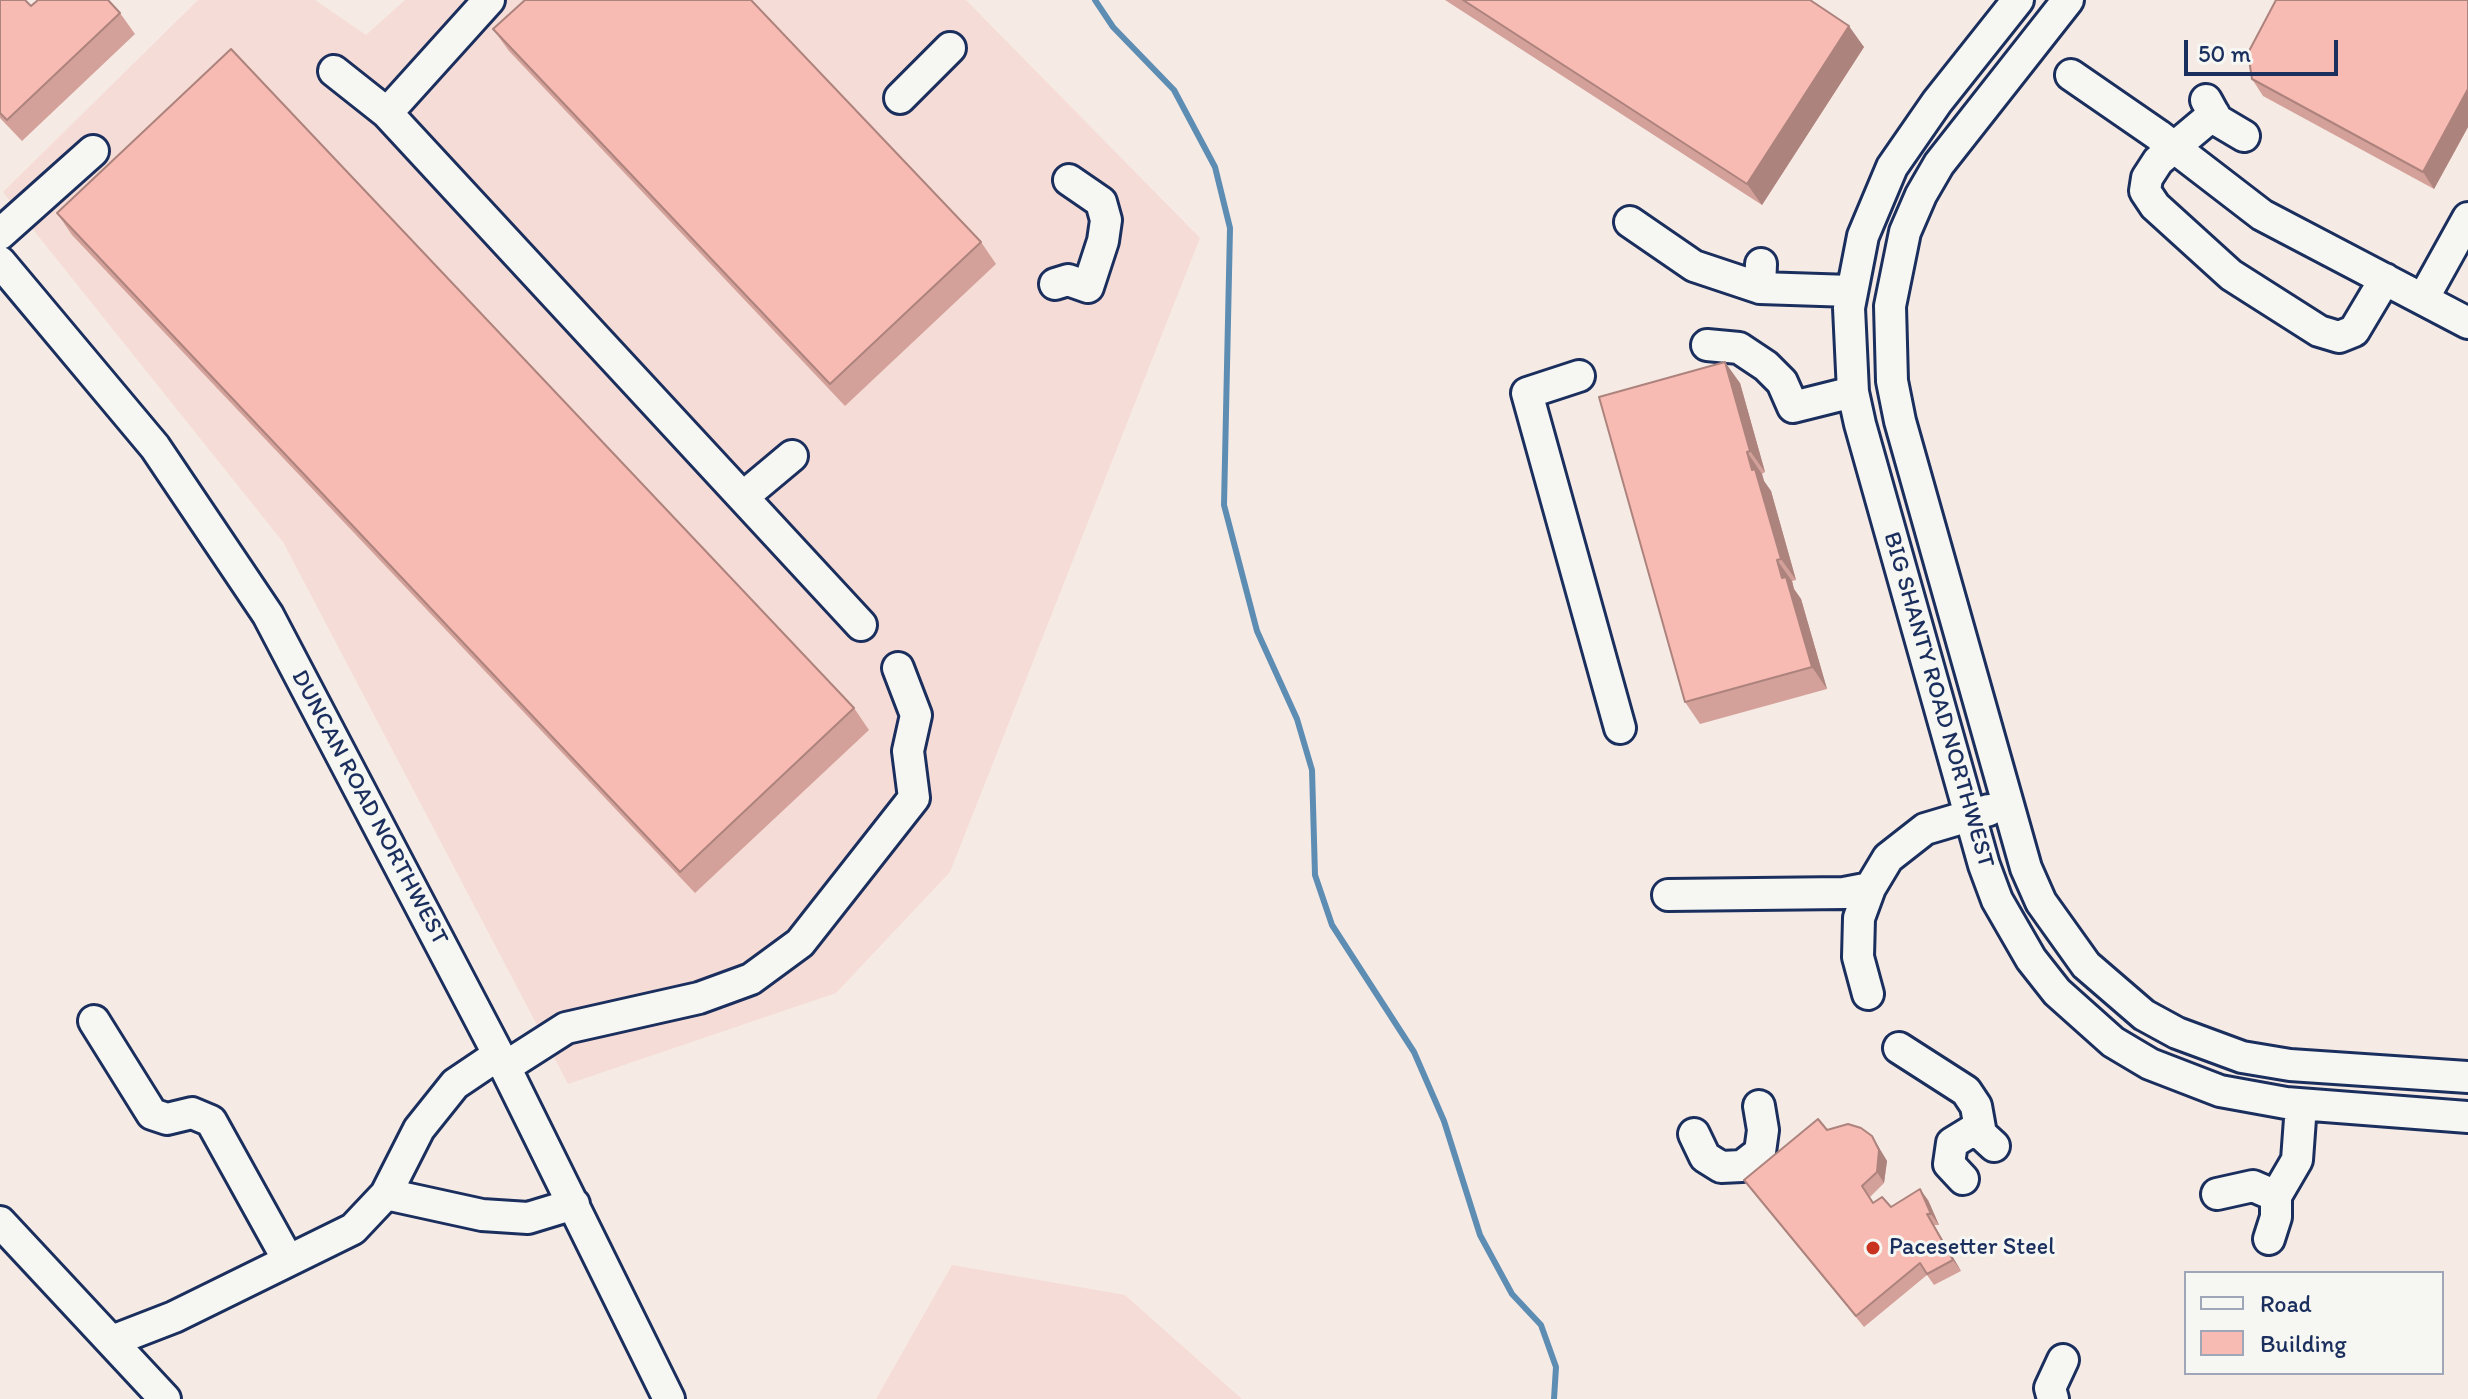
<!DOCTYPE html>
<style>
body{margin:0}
#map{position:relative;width:2468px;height:1399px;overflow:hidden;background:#f6eae5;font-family:Itim,sans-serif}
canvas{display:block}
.legend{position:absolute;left:2184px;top:1271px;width:260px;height:104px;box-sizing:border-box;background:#f6f6f2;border:2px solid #9ea6b7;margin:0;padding:10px 14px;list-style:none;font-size:24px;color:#1b2f5e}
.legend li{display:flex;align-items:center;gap:16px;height:40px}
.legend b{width:40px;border:2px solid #9ea6b7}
.scale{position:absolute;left:2184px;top:40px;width:154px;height:36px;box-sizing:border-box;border:4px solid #1b2f5e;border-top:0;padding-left:10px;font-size:24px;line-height:28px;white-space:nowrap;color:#1b2f5e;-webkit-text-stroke:6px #f6f6f2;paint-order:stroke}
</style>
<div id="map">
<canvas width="2468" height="1399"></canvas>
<ul class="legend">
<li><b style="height:10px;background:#f6f6f2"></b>Road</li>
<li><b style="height:22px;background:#f7bbb3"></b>Building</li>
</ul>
<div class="scale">50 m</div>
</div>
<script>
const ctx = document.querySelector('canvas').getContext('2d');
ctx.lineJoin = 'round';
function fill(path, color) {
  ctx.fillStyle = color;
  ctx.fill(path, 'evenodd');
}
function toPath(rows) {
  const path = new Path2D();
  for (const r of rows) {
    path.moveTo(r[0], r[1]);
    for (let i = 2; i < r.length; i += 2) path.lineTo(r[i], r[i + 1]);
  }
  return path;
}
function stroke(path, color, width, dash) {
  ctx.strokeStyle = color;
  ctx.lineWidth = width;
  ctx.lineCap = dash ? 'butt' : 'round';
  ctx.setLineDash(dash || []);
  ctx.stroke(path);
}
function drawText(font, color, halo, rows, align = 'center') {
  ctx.font = font + ' Itim,sans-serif';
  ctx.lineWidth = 6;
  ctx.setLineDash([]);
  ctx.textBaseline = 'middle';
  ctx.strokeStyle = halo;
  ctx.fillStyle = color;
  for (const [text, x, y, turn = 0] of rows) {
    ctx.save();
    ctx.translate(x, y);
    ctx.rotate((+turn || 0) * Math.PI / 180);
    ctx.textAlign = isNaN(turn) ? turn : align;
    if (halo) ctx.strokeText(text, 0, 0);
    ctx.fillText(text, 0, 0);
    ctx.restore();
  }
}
fill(toPath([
 [198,0,315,0,366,35,405,0,966,0,1200,238,950,872,836,993,568,1084,283,542,3,192],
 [952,1265,1125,1295,1242,1399,876,1399]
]), '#f6dcd6');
stroke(toPath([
 [1095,0,1113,27,1174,90,1215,167,1230,228,1224,505,1257,631,1297,719,1312,770,1315,875,1332,925,1414,1052,1444,1121,1480,1235,1512,1294,1541,1325,1556,1367,1554,1399]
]), '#5e8db3', 6);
const minor = toPath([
 [2018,0,1937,102,1892,167,1863,236,1849,308,1853,392,1860,424,1984,865,1997,900,2031,959,2057,992,2113,1042,2150,1064,2220,1091,2286,1103,2468,1117],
 [2068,0,1939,164,1921,195,1905,232,1890,306,1892,381,1900,421,2026,868,2041,902,2086,965,2144,1015,2177,1033,2242,1057,2290,1065,2468,1077],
 [334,71,387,113,489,0],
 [2071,75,2158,135,2262,215,2468,323],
 [900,98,950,48],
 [2206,100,2217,120,2244,136],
 [387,113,861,625],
 [2214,114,2158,161,2147,178,2145,191,2155,206,2231,275,2319,331,2339,337,2354,331,2385,279],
 [1630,222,1694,266,1760,288],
 [0,234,93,151],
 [0,262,155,447,268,615,505,1067,669,1399],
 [1761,264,1760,288,1851,291],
 [1055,284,1068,280,1088,287,1103,241,1106,220,1101,202,1069,180],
 [2423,299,2468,218],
 [1707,345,1739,348,1766,366,1782,382,1793,407,1853,392],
 [1579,376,1527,393,1620,728],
 [743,497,792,456],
 [1668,895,1844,893,1870,888],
 [1868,994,1858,957,1859,918,1870,888,1888,858,1925,829,1989,810],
 [94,1021,152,1114,167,1119,192,1113,211,1121,288,1260],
 [1899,1048,1966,1091,1976,1106,1981,1134],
 [505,1067,566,1028,699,998,751,979,800,943,914,798,908,751,916,715,898,668],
 [1694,1134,1705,1157,1721,1167,1742,1166,1760,1152,1763,1130,1759,1106],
 [1963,1179,1949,1164,1952,1143,1970,1132,1981,1134,1994,1146],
 [386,1194,419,1129,455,1084,498,1055],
 [2217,1194,2253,1186,2276,1196,2297,1160,2301,1105],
 [0,1222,165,1399],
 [2269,1239,2276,1217,2276,1196],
 [112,1341,174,1317,353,1229,386,1194,482,1215,528,1218,574,1204],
 [2053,1399,2050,1388,2063,1360]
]);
stroke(minor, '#1b2f5e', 36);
stroke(minor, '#f6f6f2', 30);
fill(toPath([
 [0,0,31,6,120,13,135,34,22,141,0,118],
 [1445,0,1810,0,1864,47,1762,205],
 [2468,0,2468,127,2434,189,2263,96,2252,79],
 [493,29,981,242,996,264,845,406,509,51],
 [57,213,854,708,869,730,695,893,72,235],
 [1740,383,1765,472,1762,474,1764,481,1771,491,1796,580,1792,581,1794,589,1801,599,1827,689,1700,724,1685,702],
 [1827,1130,1872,1136,1887,1161,1884,1183,1870,1197,1873,1202,1891,1207,1928,1200,1939,1225,1934,1225,1961,1271,1934,1285,1927,1275,1864,1327,1744,1180]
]), '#d4a19a');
fill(toPath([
 [1849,26,1864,47,1762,205,1747,184],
 [2468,89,2468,127,2434,189,2423,172],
 [1725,362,1740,383,1765,472,1750,451],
 [1747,452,1762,474,1764,481,1771,491,1796,580,1781,559],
 [1777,560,1792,581,1794,589,1801,599,1827,689,1812,667],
 [1872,1136,1887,1161,1884,1183,1877,1172],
 [1920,1189,1928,1200,1939,1225,1931,1214],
 [1927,1214,1934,1225,1961,1271,1953,1260]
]), '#ad837d');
const building = toPath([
 [0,0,25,0,31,6,38,0,108,0,120,13,7,120,0,113,0,0],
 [525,0,751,0,981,242,830,384,493,29,525,0],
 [1463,0,1810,0,1849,26,1747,184,1463,0],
 [2276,0,2468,0,2468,89,2423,172,2252,79,2248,53,2276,0],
 [231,49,854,708,680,872,57,213,231,49],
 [1725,362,1750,451,1747,452,1752,470,1755,469,1781,559,1777,560,1782,578,1786,577,1812,667,1685,702,1599,397,1725,362],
 [1818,1119,1827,1130,1848,1124,1861,1128,1872,1136,1879,1150,1877,1172,1862,1186,1873,1203,1882,1197,1891,1207,1920,1189,1931,1214,1927,1214,1953,1260,1927,1274,1920,1263,1856,1316,1744,1180,1818,1119]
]);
fill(building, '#f7bbb3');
stroke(building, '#ad837d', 2);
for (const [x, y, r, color] of [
 [1873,1248,8,"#c8321e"]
]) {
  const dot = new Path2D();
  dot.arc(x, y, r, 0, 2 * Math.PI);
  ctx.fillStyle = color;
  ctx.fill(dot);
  stroke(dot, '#f6f6f2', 3);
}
drawText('24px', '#1b2f5e', '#f6f6f2', [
 ["BIG SHANTY ROAD NORTHWEST",1938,700,74],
 ["DUNCAN ROAD NORTHWEST",369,808,62]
]);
drawText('24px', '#1b2f5e', '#f6f6f2', [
 ["Pacesetter Steel",1889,1248]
], 'left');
</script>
